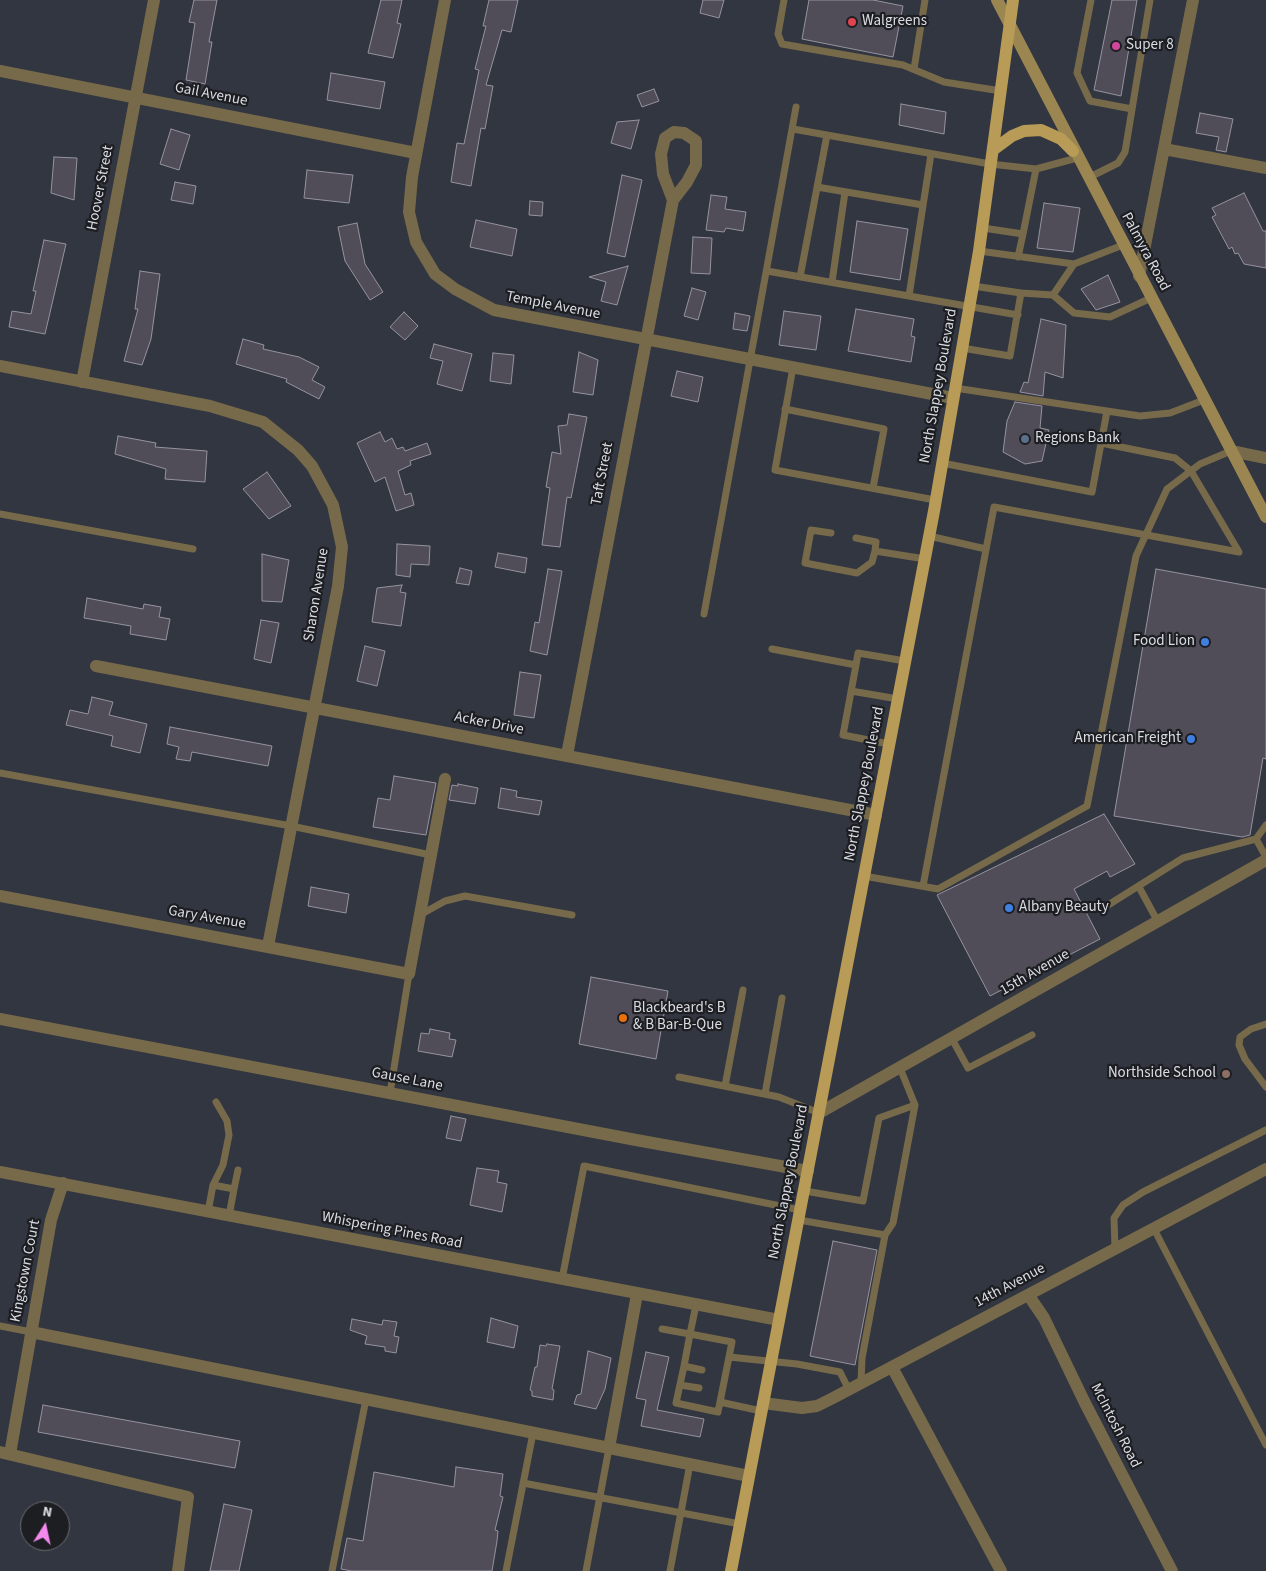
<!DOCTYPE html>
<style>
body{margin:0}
#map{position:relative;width:1266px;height:1571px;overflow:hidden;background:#323640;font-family:"Source Sans 3",sans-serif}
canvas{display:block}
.north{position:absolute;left:20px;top:1501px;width:50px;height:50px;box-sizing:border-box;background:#1c1e22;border:1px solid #686a6f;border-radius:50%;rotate:10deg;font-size:14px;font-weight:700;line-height:20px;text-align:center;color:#d9dce3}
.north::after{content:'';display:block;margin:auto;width:18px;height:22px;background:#f589ee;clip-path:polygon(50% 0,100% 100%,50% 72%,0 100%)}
</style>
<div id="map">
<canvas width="1266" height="1571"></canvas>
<div class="north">N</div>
</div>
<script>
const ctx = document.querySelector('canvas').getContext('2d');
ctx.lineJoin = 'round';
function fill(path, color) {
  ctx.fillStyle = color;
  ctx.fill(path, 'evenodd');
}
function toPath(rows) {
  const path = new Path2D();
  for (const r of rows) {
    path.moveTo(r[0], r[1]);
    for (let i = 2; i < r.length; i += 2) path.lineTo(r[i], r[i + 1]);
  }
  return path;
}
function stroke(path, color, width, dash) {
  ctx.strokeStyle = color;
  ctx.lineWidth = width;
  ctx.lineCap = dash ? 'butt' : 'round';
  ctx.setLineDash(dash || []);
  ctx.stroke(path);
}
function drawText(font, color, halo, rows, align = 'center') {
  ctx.font = font + ' "Source Sans 3",sans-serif';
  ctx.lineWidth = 4.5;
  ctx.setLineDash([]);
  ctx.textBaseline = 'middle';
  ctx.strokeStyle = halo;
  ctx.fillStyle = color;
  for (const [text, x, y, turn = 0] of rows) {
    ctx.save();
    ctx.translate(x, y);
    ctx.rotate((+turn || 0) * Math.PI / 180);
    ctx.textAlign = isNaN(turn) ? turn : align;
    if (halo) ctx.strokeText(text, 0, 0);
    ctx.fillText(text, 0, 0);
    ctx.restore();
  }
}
const building = toPath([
 [194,0,217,0,209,42,212,42,205,84,186,80,195,23,189,22,194,0],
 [381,0,402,0,397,23,401,24,393,58,368,53,381,0],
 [489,0,518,0,511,32,502,30,486,85,493,86,485,129,481,128,471,186,451,182,457,143,464,144,479,70,475,69,486,26,483,26,489,0],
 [703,0,724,0,719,18,700,13,703,0],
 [809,0,873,0,903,6,893,57,802,39,809,0],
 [1112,0,1137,0,1121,96,1094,90,1112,0],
 [331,73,385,82,380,109,327,100,331,73],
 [654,89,659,101,642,107,637,95,654,89],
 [901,104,946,112,944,134,899,125,901,104],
 [1200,113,1233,119,1226,152,1216,150,1219,137,1196,133,1200,113],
 [639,120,631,149,611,143,617,122,639,120],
 [171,129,190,135,179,170,160,164,171,129],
 [54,157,77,158,74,200,51,193,54,157],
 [307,170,353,175,349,203,304,198,307,170],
 [622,175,642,180,625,257,607,253,622,175],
 [175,182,196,186,193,204,171,200,175,182],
 [1244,193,1263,231,1266,231,1266,268,1244,264,1238,253,1235,254,1232,247,1229,249,1212,217,1216,215,1212,208,1244,193],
 [711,195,727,197,725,209,746,212,743,231,726,228,724,232,706,230,711,195],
 [530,201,543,202,542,216,529,215,530,201],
 [1044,203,1080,208,1073,252,1037,248,1044,203],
 [476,220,517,229,512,256,470,247,476,220],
 [857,221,908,229,900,280,850,272,857,221],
 [357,223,365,264,383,292,370,300,345,261,338,227,357,223],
 [693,237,712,238,710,274,691,273,693,237],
 [44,240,66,244,45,334,9,327,12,311,31,314,36,291,33,291,44,240],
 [628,266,617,305,601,301,606,282,589,277,628,266],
 [140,271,160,274,151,339,142,365,124,361,138,309,135,309,140,271],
 [1108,275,1120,302,1096,310,1081,289,1108,275],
 [692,288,706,292,698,320,684,316,692,288],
 [856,309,914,319,911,336,915,337,911,362,848,351,856,309],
 [784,311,821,316,816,350,779,345,784,311],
 [404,312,418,326,405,340,390,327,404,312],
 [735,313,750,316,747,331,733,329,735,313],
 [1041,319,1066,325,1063,378,1045,372,1043,396,1020,392,1024,382,1028,383,1041,319],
 [243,339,264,345,263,349,299,357,319,367,312,380,325,387,319,399,286,382,287,379,236,364,243,339],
 [434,344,472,354,462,391,437,384,443,361,430,358,434,344],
 [579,352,598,360,593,395,573,392,579,352],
 [493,353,514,355,511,384,490,381,493,353],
 [677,371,703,377,698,402,671,396,677,371],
 [1015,402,1042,406,1040,428,1049,430,1042,461,1025,464,1003,452,1007,421,1015,402],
 [569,414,587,417,571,498,567,497,560,547,542,545,550,488,546,487,552,452,561,454,558,426,567,425,569,414],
 [380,432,385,442,392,438,397,449,403,447,405,451,427,443,431,454,410,461,411,465,398,471,405,495,411,493,414,505,396,511,385,477,375,482,357,443,380,432],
 [118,436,156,443,155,447,207,451,205,482,165,479,166,469,115,454,118,436],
 [267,472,291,506,269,519,243,489,267,472],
 [397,544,430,546,429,565,411,564,410,577,396,575,397,544],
 [498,553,527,558,525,573,495,567,498,553],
 [262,554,289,560,282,602,262,601,262,554],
 [460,568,472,571,469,585,456,583,460,568],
 [548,569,562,571,547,655,530,651,535,622,539,623,548,569],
 [1156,569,1266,589,1266,759,1263,758,1250,835,1242,837,1114,816,1156,569],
 [402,585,400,592,406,593,401,626,372,622,377,588,402,585],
 [87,598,143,609,144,604,161,607,159,617,170,619,166,640,130,634,131,626,84,618,87,598],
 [261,620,279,623,271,663,254,659,261,620],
 [365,646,385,651,377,686,357,681,365,646],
 [520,672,541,675,534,718,514,715,520,672],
 [92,697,113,702,109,715,147,724,140,753,111,746,113,736,66,725,70,710,88,714,92,697],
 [170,727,272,746,268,766,192,752,190,761,176,759,179,747,167,744,170,727],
 [394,776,436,783,426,835,373,827,378,798,390,800,394,776],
 [458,784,478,788,475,804,449,800,452,785,458,786,458,784],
 [501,788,517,791,516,797,542,801,539,815,498,808,501,788],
 [1104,814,1135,864,1110,877,1107,871,1074,889,1100,939,990,996,937,895,1104,814],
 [311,887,349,894,346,913,308,906,311,887],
 [591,977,668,991,656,1059,579,1044,591,977],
 [430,1029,450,1033,449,1039,456,1040,452,1057,418,1051,421,1033,429,1034,430,1029],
 [451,1116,466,1119,461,1141,446,1138,451,1116],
 [477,1168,499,1171,497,1182,507,1184,502,1212,470,1205,477,1168],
 [833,1241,877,1250,855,1365,810,1356,833,1241],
 [491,1318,518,1326,514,1348,487,1342,491,1318],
 [352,1319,382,1325,383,1320,397,1322,394,1336,399,1337,396,1353,385,1351,385,1347,365,1344,367,1336,350,1330,352,1319],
 [547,1344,560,1346,552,1389,554,1390,553,1400,532,1396,532,1391,530,1390,535,1367,537,1367,540,1345,546,1346,547,1344],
 [588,1351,611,1358,605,1389,596,1409,574,1404,577,1395,581,1394,588,1351],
 [646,1352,669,1357,657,1410,704,1419,700,1437,641,1426,646,1400,636,1398,646,1352],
 [43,1405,240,1441,235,1468,38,1432,43,1405],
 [456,1467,503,1474,500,1496,503,1497,495,1530,498,1531,497,1541,492,1571,352,1571,341,1569,347,1538,363,1541,374,1472,454,1487,456,1467],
 [224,1504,252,1510,239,1571,210,1571,224,1504]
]);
fill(building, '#504d58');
stroke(building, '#95939f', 1);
stroke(toPath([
 [784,0,778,34,782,44,903,65,944,82,1001,91],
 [1091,0,1077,73,1090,101,1132,109],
 [914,69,925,0],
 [793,129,990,164,1036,169],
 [1088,178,1118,163,1125,152,1150,0],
 [817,187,923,205],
 [983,228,1023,234,1036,169,1077,158],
 [979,251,1074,264],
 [1018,257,1023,234],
 [767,271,909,296,931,154],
 [800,277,827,135],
 [832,282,845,192],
 [1021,293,1053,295,1074,264,1123,245],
 [1053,295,1074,313,1110,317,1151,298],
 [909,296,1018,315],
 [962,348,1010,356,1021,293,973,286],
 [793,367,775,470,935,500],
 [955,388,1140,416,1170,413,1204,400],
 [785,409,884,429,873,488],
 [942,463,1092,492,1107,411],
 [0,514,193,549],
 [831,533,811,530,805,563,857,573,872,562,875,551,925,559],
 [929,536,986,549],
 [856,538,876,542,875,551],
 [704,614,796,107],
 [772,649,856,665],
 [851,691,898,699],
 [889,744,843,735,856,665,858,653,905,661],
 [0,773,291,826,431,855],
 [1266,825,1256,839,1266,857],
 [864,876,938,889,1087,806,1136,556,1167,489,1200,464,1231,451],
 [923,886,994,507,1239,552,1191,471,1175,458,1101,443],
 [1139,887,1158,922],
 [1105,907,1183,858,1256,839],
 [420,915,445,901,465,896,572,915],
 [1266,1024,1251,1029,1240,1037,1239,1045,1245,1059,1266,1087],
 [952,1039,968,1068,1032,1035],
 [679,1077,779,1097,819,1113],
 [725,1086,743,990],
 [390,1093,409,974],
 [765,1094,782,998],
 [213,1185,223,1165,229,1135,227,1121,216,1102],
 [234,1189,238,1170],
 [805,1191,863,1201,879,1118,915,1105],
 [208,1212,213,1185,234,1189,229,1216],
 [799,1220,885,1235],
 [1154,1229,1266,1445],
 [1115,1249,1114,1218,1123,1205,1143,1192,1266,1130],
 [562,1279,584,1166,800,1210],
 [0,1326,31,1332],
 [662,1329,690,1334,732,1342,718,1412,676,1403,684,1366,690,1334,696,1305],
 [729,1357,797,1364,840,1372,849,1390],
 [684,1366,702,1370],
 [861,1383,862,1358,885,1235,893,1223,915,1105,900,1068],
 [680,1385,699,1388],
 [720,1402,761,1411],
 [523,1483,740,1524],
 [332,1571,366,1399],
 [506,1571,533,1433],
 [586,1571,609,1448],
 [670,1571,690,1464]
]), '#776a4a', 7);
stroke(toPath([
 [445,0,412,177,409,212,416,242,435,274,455,289,494,310,953,398],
 [0,71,416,153],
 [1164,149,1266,168],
 [1139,276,1193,0],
 [0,366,210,406,263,422,298,450,312,466,333,505,342,547,338,586,268,946],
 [82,382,154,0],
 [1231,451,1266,458],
 [96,666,876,815],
 [567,755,673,200,687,182,696,165,696,141,684,133,674,132,665,138,661,154,663,174,673,200],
 [0,896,409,974,445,779],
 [0,1019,636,1140,808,1171],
 [819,1113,1266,860],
 [1029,1296,1044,1318,1085,1403,1172,1571],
 [31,1332,749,1476],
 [892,1367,1001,1571],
 [609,1448,637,1294],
 [0,1452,188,1497,178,1571],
 [10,1454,51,1220,63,1183]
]), '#776a4a', 12);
stroke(toPath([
 [0,1172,779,1320],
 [763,1403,802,1408,817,1406,833,1398,1266,1169]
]), '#776a4a', 12);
stroke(toPath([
 [997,0,1266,517]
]), '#9b8651', 12);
stroke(toPath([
 [993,150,1012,136,1024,131,1041,130,1061,139,1073,151],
 [731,1571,934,511,979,251,1013,0]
]), '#b79b56', 12);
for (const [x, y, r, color] of [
 [852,22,5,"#e0444e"],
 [1116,46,5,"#d1479c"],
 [1025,439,5,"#5c6f8a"],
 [1205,642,5,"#3f7fe0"],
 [1191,739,5,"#3f7fe0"],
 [1009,908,5,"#3f7fe0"],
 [623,1018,5,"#e8710a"],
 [1226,1074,5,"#8d6e63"]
]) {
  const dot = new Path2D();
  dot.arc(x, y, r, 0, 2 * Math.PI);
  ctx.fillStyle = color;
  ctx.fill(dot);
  stroke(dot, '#1c1e22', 2);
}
drawText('15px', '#d9dce3', '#1c1e22', [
 ["Walgreens",862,22],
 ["Super 8",1126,46],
 ["Regions Bank",1035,439],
 ["Food Lion",1195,642,"right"],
 ["American Freight",1181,739,"right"],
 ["Albany Beauty",1019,908],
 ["Blackbeard's B",633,1009],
 ["& B Bar-B-Que",633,1026],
 ["Northside School",1216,1074,"right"]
], 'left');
drawText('15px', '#d9dce3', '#1c1e22', [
 ["Gail Avenue",211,95,11],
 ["Hoover Street",101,188,-79],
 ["Palmyra Road",1145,252,62],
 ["Temple Avenue",553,306,11],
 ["North Slappey Boulevard",939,386,-80],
 ["Taft Street",603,474,-79],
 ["Sharon Avenue",317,595,-81],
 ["Acker Drive",489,724,11],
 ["North Slappey Boulevard",865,784,-79],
 ["Gary Avenue",207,918,10],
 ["15th Avenue",1035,973,-30],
 ["Gause Lane",407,1080,11],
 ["North Slappey Boulevard",789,1182,-79],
 ["Whispering Pines Road",392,1231,11],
 ["Kingstown Court",26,1271,-79],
 ["14th Avenue",1010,1286,-28],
 ["McIntosh Road",1115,1426,63]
]);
</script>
